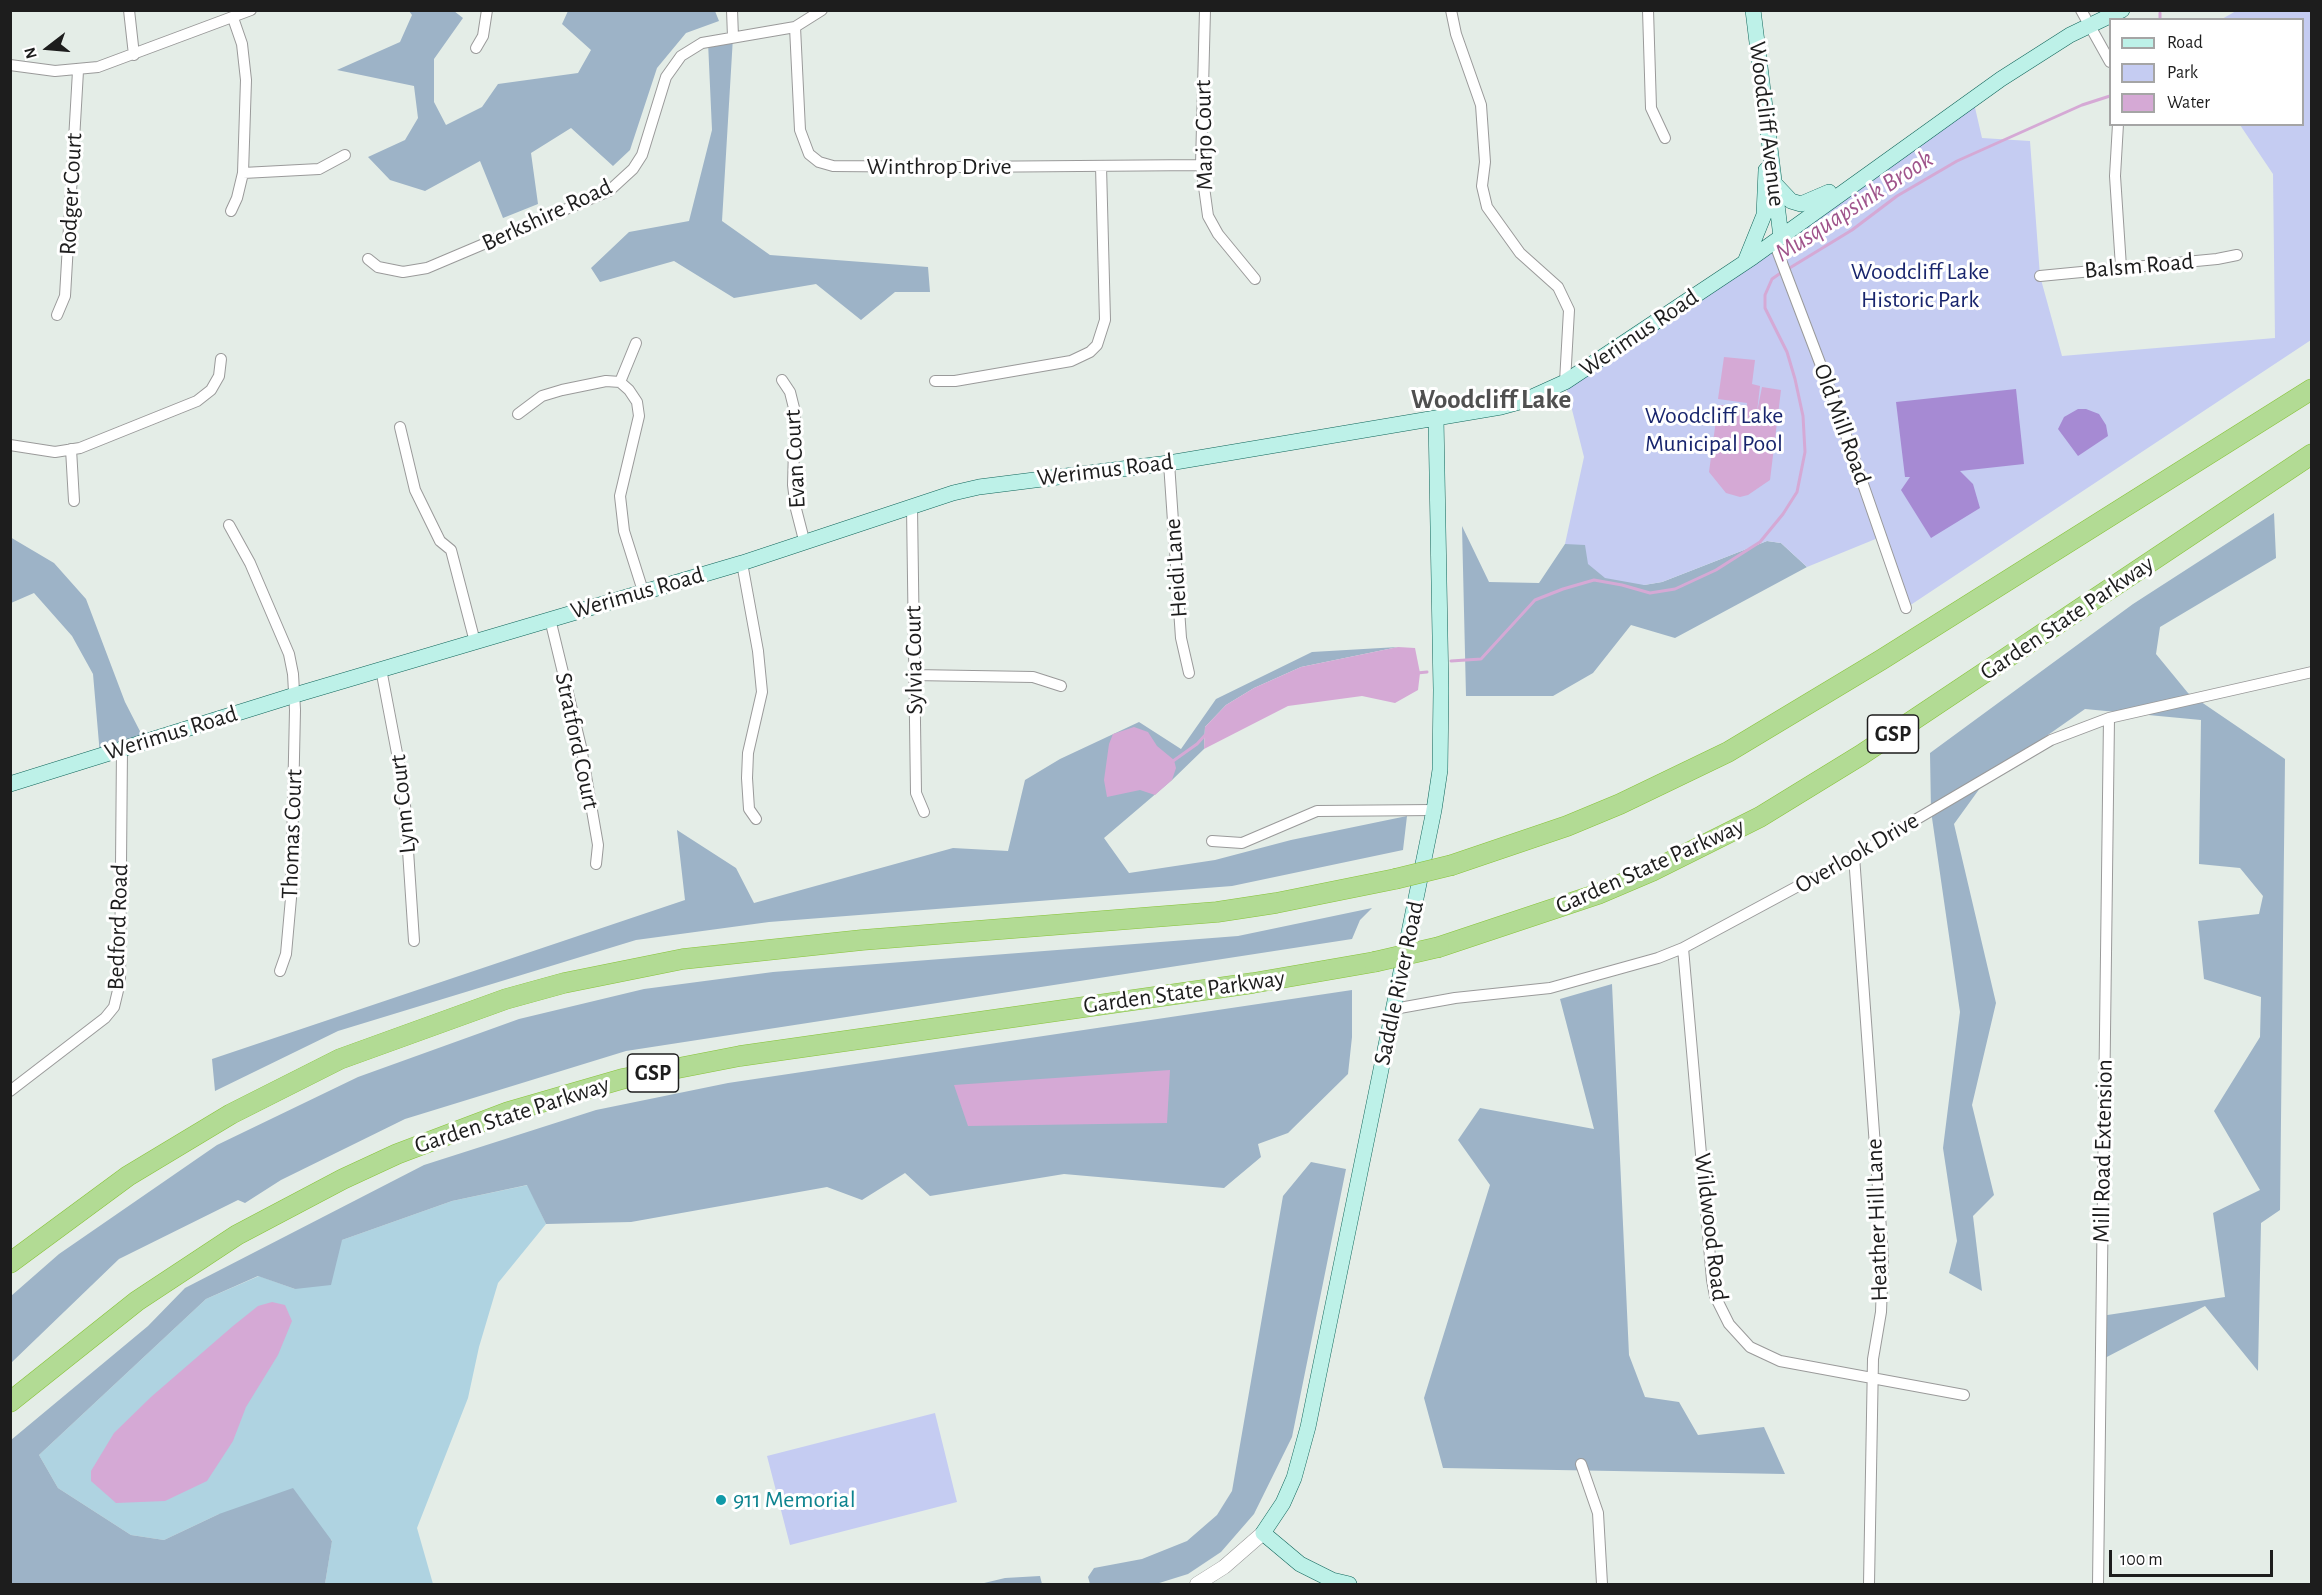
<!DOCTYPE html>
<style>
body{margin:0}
#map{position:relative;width:2322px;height:1595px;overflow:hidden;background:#e4ede7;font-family:"Alegreya Sans",sans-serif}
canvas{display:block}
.frame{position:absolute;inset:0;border:12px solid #1d1d1d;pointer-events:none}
.legend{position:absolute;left:2109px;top:18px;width:195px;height:108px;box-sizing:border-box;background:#fff;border:2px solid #a5a5a5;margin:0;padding:8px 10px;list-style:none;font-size:18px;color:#1d1d1d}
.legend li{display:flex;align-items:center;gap:12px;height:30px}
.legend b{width:30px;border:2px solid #a5a5a5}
.north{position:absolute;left:18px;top:18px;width:60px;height:60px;-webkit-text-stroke:4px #fff;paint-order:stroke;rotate:254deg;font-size:16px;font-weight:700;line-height:24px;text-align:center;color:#1d1d1d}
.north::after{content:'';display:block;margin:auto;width:21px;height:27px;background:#1d1d1d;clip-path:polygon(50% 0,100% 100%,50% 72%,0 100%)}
.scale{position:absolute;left:2109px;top:1550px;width:164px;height:27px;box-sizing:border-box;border:3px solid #1d1d1d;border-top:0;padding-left:8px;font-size:18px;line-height:21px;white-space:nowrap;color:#1d1d1d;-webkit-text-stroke:4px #fff;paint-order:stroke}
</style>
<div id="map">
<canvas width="2322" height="1595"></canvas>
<div class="frame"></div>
<ul class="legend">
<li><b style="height:8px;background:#bdf1e8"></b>Road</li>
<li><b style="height:16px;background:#c5ccf2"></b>Park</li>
<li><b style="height:16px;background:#d5a9d5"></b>Water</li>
</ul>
<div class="north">N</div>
<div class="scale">100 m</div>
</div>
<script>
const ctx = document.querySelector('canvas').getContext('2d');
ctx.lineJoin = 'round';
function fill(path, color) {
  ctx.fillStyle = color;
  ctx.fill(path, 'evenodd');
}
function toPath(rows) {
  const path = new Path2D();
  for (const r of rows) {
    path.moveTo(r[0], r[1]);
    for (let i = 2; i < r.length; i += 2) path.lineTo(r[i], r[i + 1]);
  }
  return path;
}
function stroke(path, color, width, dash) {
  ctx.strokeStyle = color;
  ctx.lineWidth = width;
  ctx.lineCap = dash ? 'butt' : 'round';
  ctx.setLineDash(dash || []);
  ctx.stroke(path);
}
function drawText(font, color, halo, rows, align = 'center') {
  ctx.font = font + ' "Alegreya Sans",sans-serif';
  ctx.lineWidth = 6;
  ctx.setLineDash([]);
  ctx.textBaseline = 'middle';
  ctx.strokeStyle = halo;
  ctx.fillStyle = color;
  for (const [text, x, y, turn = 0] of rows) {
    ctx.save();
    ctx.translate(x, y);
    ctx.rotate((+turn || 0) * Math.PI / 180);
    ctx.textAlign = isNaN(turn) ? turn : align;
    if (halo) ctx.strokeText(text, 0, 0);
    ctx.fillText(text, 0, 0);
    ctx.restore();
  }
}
fill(toPath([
 [528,1185,546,1224,498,1283,479,1347,468,1398,417,1528,433,1584,325,1584,332,1540,219,1514,164,1540,131,1535,58,1488,39,1455,206,1299,259,1276,295,1289,342,1240,452,1201]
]), '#afd3e1');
fill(toPath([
 [409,11,454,11,463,18,434,59,434,102,446,125,482,107,498,84,578,73,591,50,562,24,568,11,715,11,719,21,686,33,657,68,630,150,613,166,571,128,531,153,538,204,503,218,480,161,425,191,390,180,368,157,405,140,418,118,414,86,337,70,400,42,412,15],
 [733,37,722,221,770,255,928,267,930,292,895,292,861,320,816,284,734,298,674,261,600,282,591,268,629,232,689,221,712,130,708,42],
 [2274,513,2276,558,2160,627,2156,654,2188,693,2285,759,2280,1210,2261,1223,2258,1371,2205,1306,2101,1360,2101,1316,2225,1297,2213,1213,2260,1190,2214,1111,2260,1037,2261,997,2204,979,2198,921,2259,914,2263,896,2240,868,2199,864,2201,720,2085,709,1988,777,1954,824,1996,1003,1972,1105,1994,1195,1973,1216,1982,1291,1949,1273,1957,1241,1943,1148,1960,1012,1931,811,1930,753,2133,604],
 [1462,526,1489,582,1539,583,1565,544,1586,544,1644,585,1662,582,1767,541,1781,543,1807,567,1675,638,1631,625,1593,673,1553,696,1466,696],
 [10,537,54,563,86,599,125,702,145,741,100,755,93,674,72,636,34,593,11,603],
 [1398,647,1301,667,1254,688,1226,705,1205,727,1204,749,1172,780,1104,838,1129,873,1215,860,1291,840,1407,816,1403,850,1232,886,769,922,636,940,338,1031,215,1091,212,1059,685,900,677,830,736,868,754,903,953,848,1008,851,1025,780,1060,759,1139,722,1181,749,1216,699,1312,652],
 [1372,908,1360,920,1352,939,626,1051,405,1119,281,1180,245,1203,238,1200,119,1259,11,1363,11,1296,59,1254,217,1145,358,1077,519,1019,644,989,773,972,1238,936],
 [1612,984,1629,1355,1645,1397,1679,1402,1698,1435,1764,1427,1785,1474,1443,1468,1424,1398,1490,1185,1458,1140,1480,1108,1594,1129,1560,999],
 [1352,990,1352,1037,1348,1074,1288,1133,1258,1144,1261,1157,1224,1188,1064,1174,930,1196,905,1173,862,1200,827,1187,631,1222,546,1224,527,1185,452,1201,342,1240,331,1285,295,1289,258,1276,206,1299,39,1455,58,1488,131,1535,164,1540,219,1514,293,1488,332,1541,325,1584,11,1584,11,1440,148,1326,185,1288,424,1165,596,1110,728,1083],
 [1311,1162,1346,1169,1292,1437,1254,1514,1221,1552,1188,1574,1156,1584,1090,1584,1088,1577,1094,1568,1142,1559,1187,1541,1217,1515,1232,1491,1283,1196],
 [1040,1576,1042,1584,980,1584,1005,1578]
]), '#9db3c7');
fill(toPath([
 [2236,11,2311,11,2311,340,1909,606,1878,538,1807,567,1781,543,1767,541,1662,582,1644,585,1605,578,1588,564,1585,545,1565,544,1584,457,1565,382,1973,99,1982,138,2030,141,2040,276,2062,356,2275,338,2273,174,2240,125,2302,124,2302,20,2222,19],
 [935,1413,957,1502,790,1545,767,1456]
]), '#c5ccf2');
fill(toPath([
 [2016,389,2024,464,1960,471,1973,484,1980,508,1931,538,1901,490,1910,477,1905,477,1896,402],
 [2078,409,2086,409,2099,414,2106,425,2108,436,2078,456,2058,429,2064,417]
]), '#a68ad3');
fill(toPath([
 [1724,357,1755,360,1752,384,1760,386,1757,412,1762,387,1781,390,1770,480,1748,495,1740,497,1726,493,1709,472,1718,405,1736,406,1737,409,1742,409,1742,415,1746,415,1747,403,1718,399],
 [1398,647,1415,648,1420,673,1418,690,1395,703,1362,696,1288,706,1204,749,1205,727,1226,705,1254,688,1301,667],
 [1134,727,1148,732,1157,746,1174,760,1176,768,1172,780,1155,795,1140,790,1107,797,1104,780,1109,744,1113,734],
 [1170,1070,1167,1123,968,1126,954,1085],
 [272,1302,285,1305,292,1321,278,1355,246,1407,233,1441,207,1481,165,1501,116,1503,91,1481,91,1471,114,1433,151,1397,233,1326,258,1306]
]), '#d5a9d5');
stroke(toPath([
 [2160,20,2160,13],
 [1788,269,1852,230,1897,196,1957,161,2082,105,2110,96],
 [1451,661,1481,659,1535,600,1563,589,1594,580,1622,585,1650,593,1675,589,1716,570,1760,542,1783,514,1797,492,1805,452,1803,416,1795,379,1787,352,1765,308,1765,295,1772,279,1782,272],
 [1417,673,1427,672],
 [1173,761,1197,744,1207,733]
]), '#d5a9d5', 3);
const minor = toPath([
 [129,10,134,55],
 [732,10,733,37],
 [1205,10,1201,165,1208,216,1218,234,1255,279],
 [1451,10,1456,34,1481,105,1485,162,1482,186,1487,207,1520,253,1558,287,1569,310,1565,382],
 [1648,10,1651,108,1665,138],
 [2081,10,2110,62],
 [795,27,800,130,809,154,819,162,833,166,957,167,1201,165],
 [476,48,483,36,487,10],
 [10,65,55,71,98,67,251,10],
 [2118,124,2115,176,2121,267],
 [243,173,319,169,345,155],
 [231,211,237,198,243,173,246,80,242,44,233,18],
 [1774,242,1831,392,1906,608],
 [368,259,378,267,403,272,427,268,609,191,633,169,642,155,666,77,681,56,702,43,795,27,822,10],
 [2040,276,2217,259,2237,255],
 [57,315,65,296,78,71],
 [782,380,790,392,795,412,793,485,796,509,804,540],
 [935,381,955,381,1071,361,1090,352,1097,345,1105,320,1101,166],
 [620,382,636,343],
 [518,414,542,396,562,390,606,381,620,382,629,390,637,402,639,416,620,496,624,531,643,591],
 [400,427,415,490,440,541,451,550,475,642],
 [10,445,55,452,80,448,197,401,211,390,219,376,221,359],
 [71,449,74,501],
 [1169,463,1181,638,1189,673],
 [912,507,916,793,924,812],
 [229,525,250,563,289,654,293,674,295,710,291,898,286,954,280,971],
 [742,563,758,651,762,692,748,753,747,778,749,809,756,819],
 [550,619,581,747,598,845,596,864],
 [381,669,404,790,414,941],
 [913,675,1033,677,1061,686],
 [1212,841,1242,843,1317,811,1434,810],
 [1854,856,1883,1257,1881,1312,1873,1359,1869,1584],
 [1683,948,1712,1280,1715,1296,1729,1324,1750,1347,1780,1361,1964,1395],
 [1394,1009,1455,998,1550,988,1658,958,1683,948,1854,856,2051,740,2109,718,2312,672],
 [10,1091,105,1018,114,1007,120,982,122,748],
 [1581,1464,1598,1513,1602,1584],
 [2098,1584,2109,718]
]);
const tertiary = toPath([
 [1197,1584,1224,1567,1263,1533]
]);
const secondary = toPath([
 [1753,10,1781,237],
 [1775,184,1791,201,1801,204,1829,192],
 [1745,262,1764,215,1766,170],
 [10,784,295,695,742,563,953,493,979,487,1169,463,1501,407,1523,401,1565,382,1753,257,2001,79,2070,35,2122,10],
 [1349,1584,1332,1580,1300,1564,1263,1533,1283,1503,1294,1478,1308,1427,1434,810,1440,770,1441,690,1436,418]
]);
const motorway = toPath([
 [1452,865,1567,826,1620,804,1728,752,1881,660,2312,389],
 [1439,947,1598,894,1652,871,1760,817,1861,755,2312,454],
 [10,1263,128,1176,231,1114,340,1059,506,999,564,983,683,959,862,940,1217,912,1276,903,1395,879],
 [10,1402,137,1301,237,1235,343,1179,397,1154,508,1112,622,1079,740,1056,1253,983,1374,962]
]);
stroke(minor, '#9a9a9a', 12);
stroke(tertiary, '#9a9a9a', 15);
stroke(secondary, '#11665b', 16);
stroke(motorway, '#88c338', 21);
stroke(minor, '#fff', 10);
stroke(tertiary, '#fff', 14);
stroke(secondary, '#bdf1e8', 15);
stroke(motorway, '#b2db94', 20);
const motorwayBridge = toPath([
 [1395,879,1452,865],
 [1374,962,1439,947]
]);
stroke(motorwayBridge, '#88c338', 21, []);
stroke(motorwayBridge, '#b2db94', 20);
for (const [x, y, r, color] of [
 [721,1500,6,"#0f9aa8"]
]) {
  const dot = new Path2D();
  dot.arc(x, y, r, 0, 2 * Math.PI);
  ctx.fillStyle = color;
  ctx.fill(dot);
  stroke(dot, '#fff', 2);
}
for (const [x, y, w] of [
 [1893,734,51],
 [653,1073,51]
]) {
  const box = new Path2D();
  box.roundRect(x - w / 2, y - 19, w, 38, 4.5);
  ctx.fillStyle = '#fff';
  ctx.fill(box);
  stroke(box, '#1d1d1d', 1.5);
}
drawText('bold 22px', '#1d1d1d', null, [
 ["GSP",1893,734],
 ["GSP",653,1073]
]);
drawText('24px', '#1d1d1d', '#fff', [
 ["Woodcliff Avenue",1767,124,83],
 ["Marjo Court",1204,135,-91],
 ["Winthrop Drive",939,167],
 ["Rodger Court",71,194,-87],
 ["Berkshire Road",547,215,-25],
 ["Balsm Road",2139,266,-5],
 ["Werimus Road",1639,333,-34],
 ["Old Mill Road",1842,424,70],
 ["Evan Court",795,459,-93],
 ["Werimus Road",1105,470,-7],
 ["Heidi Lane",1176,568,-94],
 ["Werimus Road",637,593,-16],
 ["Garden State Parkway",2067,618,-34],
 ["Sylvia Court",914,660,-91],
 ["Werimus Road",171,733,-17],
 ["Stratford Court",577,741,78],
 ["Lynn Court",403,804,-96],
 ["Thomas Court",292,834,-88],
 ["Overlook Drive",1857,853,-30],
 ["Garden State Parkway",1650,866,-24],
 ["Bedford Road",118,927,-88],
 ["Saddle River Road",1399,983,-78],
 ["Garden State Parkway",1184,992,-8],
 ["Garden State Parkway",512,1115,-18],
 ["Mill Road Extension",2103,1151,-89],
 ["Heather Hill Lane",1877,1220,-92],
 ["Wildwood Road",1711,1227,83]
]);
drawText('24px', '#18256d', '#fff', [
 ["Woodcliff Lake",1920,272],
 ["Historic Park",1920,300],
 ["Woodcliff Lake",1714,416],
 ["Municipal Pool",1714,444]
]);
drawText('24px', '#0d838f', '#fff', [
 ["911 Memorial",733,1500]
], 'left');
drawText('italic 26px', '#a0558c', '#fff', [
 ["Musquapsink Brook",1854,206,-33]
]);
drawText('bold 27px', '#505050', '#fff', [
 ["Woodcliff Lake",1491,400]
]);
</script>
